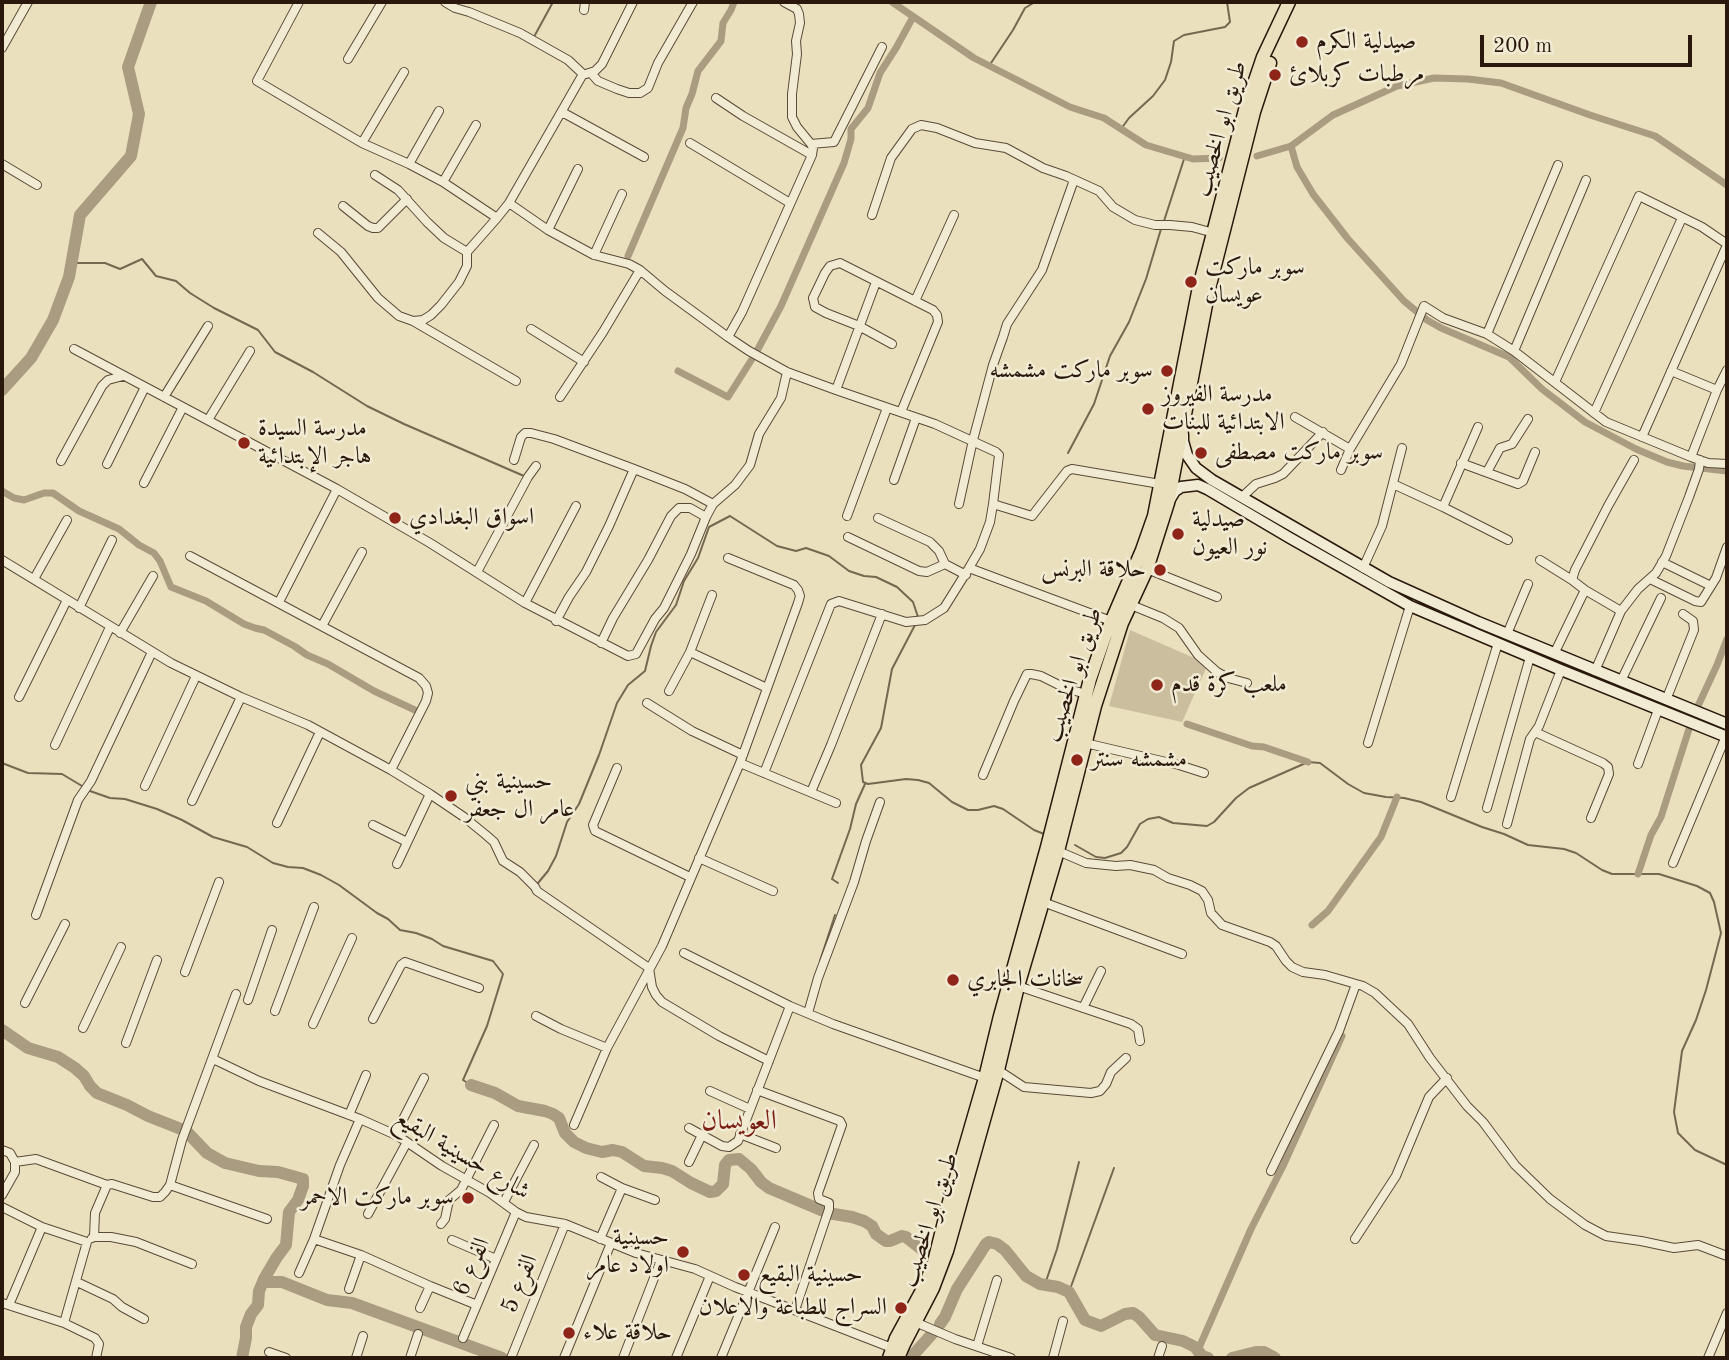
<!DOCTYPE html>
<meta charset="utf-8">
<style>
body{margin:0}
#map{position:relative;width:1729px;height:1360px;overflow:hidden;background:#ebe0bd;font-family:"Old Standard TT",serif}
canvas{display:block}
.frame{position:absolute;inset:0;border:4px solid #29180b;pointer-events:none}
.scale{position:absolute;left:1480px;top:35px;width:212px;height:32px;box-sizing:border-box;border:4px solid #29180b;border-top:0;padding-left:9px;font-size:21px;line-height:24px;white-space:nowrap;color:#29180b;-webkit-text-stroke:5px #f2ebd4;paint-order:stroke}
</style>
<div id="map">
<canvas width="1729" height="1360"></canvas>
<div class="frame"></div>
<div class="scale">200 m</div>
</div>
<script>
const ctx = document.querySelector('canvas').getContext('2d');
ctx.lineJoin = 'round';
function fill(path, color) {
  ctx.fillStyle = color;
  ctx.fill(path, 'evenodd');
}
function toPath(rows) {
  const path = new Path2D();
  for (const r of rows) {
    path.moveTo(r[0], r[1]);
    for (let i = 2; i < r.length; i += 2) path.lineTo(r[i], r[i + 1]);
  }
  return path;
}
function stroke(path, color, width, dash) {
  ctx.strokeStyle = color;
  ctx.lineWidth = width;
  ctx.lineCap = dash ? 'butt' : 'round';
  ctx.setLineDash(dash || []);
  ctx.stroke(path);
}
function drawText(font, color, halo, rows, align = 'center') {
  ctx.font = font + ' "Old Standard TT",Amiri,serif';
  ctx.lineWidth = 5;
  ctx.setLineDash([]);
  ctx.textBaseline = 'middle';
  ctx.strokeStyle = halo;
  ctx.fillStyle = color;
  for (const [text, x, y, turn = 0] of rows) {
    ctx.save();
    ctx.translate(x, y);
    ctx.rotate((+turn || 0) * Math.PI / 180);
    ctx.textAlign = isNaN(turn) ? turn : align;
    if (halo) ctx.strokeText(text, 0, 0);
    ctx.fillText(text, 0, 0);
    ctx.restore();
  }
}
fill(toPath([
 [1130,630,1208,664,1182,722,1109,706]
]), '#cabe9f');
stroke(toPath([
 [535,35,553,2],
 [989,66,1013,30,1025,8,1035,2],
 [1121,129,1129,118,1153,96,1165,80,1171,62,1174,41,1184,35,1225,27,1230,22,1227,2],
 [1164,221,1185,156],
 [71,263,105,263,120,269,142,259,156,276,176,281,190,293,214,308,258,330,275,352,313,372,367,406,404,424,524,476],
 [1068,453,1094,404,1110,356,1129,322,1146,279,1161,229],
 [915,625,892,669,881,728,861,765,863,782,868,784,906,779,918,780,929,783,952,802,968,810,978,810,994,806,1003,809,1034,830,1044,834],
 [2,763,28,773,62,774,82,786],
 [90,791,110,798,125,799,157,809,182,820,213,837,247,847,273,863,288,867,303,868,321,875,339,885,377,913,388,919,400,930,416,933,432,939,443,946,493,961,503,974,487,1026,463,1080,471,1085],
 [1075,845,1096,857,1105,858,1121,853,1127,847,1140,824,1148,819,1159,817,1173,823,1207,826,1214,822,1236,798,1249,788,1308,762,1320,763,1348,784,1364,793,1386,797,1404,798,1421,802,1482,827,1504,834,1528,845,1564,849,1576,853,1602,870,1612,874,1659,874,1697,886,1710,893,1714,902,1721,933,1706,990,1696,1020,1682,1051,1674,1112,1678,1133,1695,1150,1727,1165],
 [538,883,548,871,556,856,567,822,579,804,599,755,617,703,628,685,645,671,651,646,656,632,676,605,684,581,698,558,709,527,730,516,777,546,796,551,806,548,829,556,849,571,864,576,876,577,897,587,913,602,918,617],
 [838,883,832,879,850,829,856,804,865,784],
 [820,961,835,915],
 [1045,1284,1057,1249,1079,1162],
 [1069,1292,1114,1168]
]), '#766751', 2);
stroke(toPath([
 [892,2,974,58,1070,107,1104,118,1146,145,1193,159,1219,158],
 [1291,146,1297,167,1313,194,1348,239,1404,301,1427,320,1441,328,1509,357,1542,389,1585,422,1636,449,1667,462,1683,466,1727,471],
 [1257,156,1291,146,1333,115,1397,86,1434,78,1468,79,1501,83,1590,115,1655,136,1727,185],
 [628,256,683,128,686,108,692,94,698,71,721,41,723,23,731,10,734,2],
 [758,349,781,306,844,163,851,139,851,129,868,108,880,73,896,48,913,17],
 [678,371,728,397,752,359],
 [2,491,14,498,24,500,44,493,53,493,79,511,119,529,139,545,154,553,160,561,171,587,206,601,244,624,255,628,264,630,294,646,307,655,328,664,374,691,417,711],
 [1698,706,1717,665,1727,639],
 [1187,724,1252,746,1264,747,1308,762],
 [1638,874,1651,835,1661,817,1689,729],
 [1312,925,1328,911,1381,837,1397,797],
 [1198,1350,1251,1229,1283,1166,1342,1036]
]), '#a99c80', 7);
stroke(toPath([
 [2,390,31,358,53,320,69,277,80,215,131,156,139,114,128,67,151,2],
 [2,1030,28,1048,58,1057,75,1068,84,1076,90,1086,97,1093,127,1105,148,1116,186,1131,207,1153,225,1163,259,1171,278,1172,303,1179,303,1186,298,1200,289,1212,286,1245,277,1257,264,1279,269,1282,282,1282,327,1300,352,1303,502,1358],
 [471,1085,495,1093,518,1106,545,1111,553,1114,559,1118,565,1133,574,1142,586,1148,602,1152,613,1150,622,1152,644,1166,662,1168,672,1171,691,1183,710,1192,716,1191,723,1184,725,1165,729,1160,739,1159,751,1169,761,1182,769,1188,828,1213,852,1217,864,1221,872,1226,876,1234,886,1241,890,1241,902,1236,906,1237,924,1251],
 [940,1324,945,1317,957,1289,986,1244,989,1242,997,1244,1005,1250,1026,1276,1040,1284,1058,1287,1069,1292,1085,1320,1101,1326,1125,1314,1133,1313,1139,1317,1155,1335,1183,1341,1195,1347,1202,1356,1208,1358],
 [242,1358,246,1338,246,1327,251,1314,258,1305,259,1291,264,1279],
 [913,1358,914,1354,932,1334],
 [1232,1358,1256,1352,1264,1352,1275,1358]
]), '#a99c80', 12);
const minor = toPath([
 [299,2,257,81,362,143,409,164,443,182,497,218,509,203],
 [445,2,455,8,469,12,520,33,568,60,583,74,509,203,548,230,594,255,629,264,640,270,665,291,728,337,749,351,787,372,836,390,935,424,996,452,999,455,993,504,990,522,980,549,969,568,1111,621],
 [784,2,797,9,799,14,800,23,796,41,797,54,792,94,792,117,797,127,811,144,813,148,812,155],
 [584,10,585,2],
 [2,48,28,2],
 [348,59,382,2],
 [591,73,598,81,617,89,629,93,640,93,648,88,658,63,693,2],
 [586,74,595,71,602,64,633,2],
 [716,98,743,116,812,155,742,312,728,337],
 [562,112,644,157],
 [362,143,404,72],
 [690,143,790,203],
 [811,144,834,142,882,47],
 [2,164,37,185],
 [409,164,439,111],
 [375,175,398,190,427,222,444,238,467,252],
 [443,182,476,125],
 [343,206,368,226,373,228,378,228,407,199],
 [872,215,891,158,912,129,921,125,937,128,975,143,1006,148,1043,168,1066,176,1099,191,1113,207,1135,220,1155,225,1170,225,1192,227,1214,233],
 [548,230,578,169],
 [318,233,341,252,378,298,399,316,413,321,423,320,431,315,441,305,459,282,467,266,467,252,497,218],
 [594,255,622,194],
 [915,301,954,215],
 [413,321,516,381],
 [531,329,584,362],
 [1487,334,1558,165],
 [892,344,859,326,826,313,815,307,813,298,825,273,830,266,840,263,933,310,937,315,938,322,901,412],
 [74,349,337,489,430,543,525,603,628,656,636,654,655,619,664,608,691,554,706,517,713,504,735,485,750,465,759,434,781,398,787,372],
 [1514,351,1586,180],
 [1671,371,1717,390],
 [1555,382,1639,196,1702,227,1727,244],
 [836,390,876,282],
 [164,397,208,326],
 [560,397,603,332,640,270],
 [1594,413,1682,218],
 [1295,417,1350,449],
 [208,420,250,351],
 [1642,437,1727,245],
 [1691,457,1717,390,1727,370],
 [514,460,521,437,525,433,531,433,554,439,634,469,685,489,713,504],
 [61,461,102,386,108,380,123,376],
 [1461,463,1518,484,1523,481,1535,452],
 [107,464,145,387],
 [1341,470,1350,449,1401,364,1424,306,1443,318,1487,334,1514,351,1606,422,1691,457,1708,463,1727,464],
 [1487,472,1500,448,1512,444,1528,419],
 [894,480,916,418],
 [144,483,183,407],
 [1393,484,1443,507,1508,540],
 [1242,497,1256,484,1275,478,1283,474,1323,432],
 [959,504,973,440,993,365,1003,337,1007,324,1042,270,1074,180],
 [993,504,1032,516,1067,471,1072,469,1160,484],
 [1443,507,1478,427],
 [847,516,887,408],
 [878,518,930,542,939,551,945,564],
 [848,537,919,571,927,572,945,564,966,575],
 [190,556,419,678,426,686,428,693,426,701,391,770],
 [2,560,171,663,241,697,308,725,391,770,430,794,464,817,486,835,494,842,503,861,520,872,535,887,537,891,649,968,652,987,656,995,662,1002,719,1036,769,1061],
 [1540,560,1572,580],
 [1662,562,1711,586,1716,578,1727,547],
 [1363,568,1382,526,1402,448],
 [1147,569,1217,597],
 [477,572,528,477,536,466],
 [34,579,67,520],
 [1650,579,1695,601,1701,602,1711,586],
 [279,602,337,489],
 [525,603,576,506],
 [1131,605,1163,618,1179,628,1198,655,1217,672,1228,678,1247,683],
 [79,608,112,540],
 [1621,611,1585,590,1572,580,1575,570,1608,506,1634,460],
 [556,621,569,597,586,572,609,526,634,469],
 [322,626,362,552],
 [120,633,153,576],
 [1507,634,1528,584],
 [601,643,613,618,648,560,671,516,679,508,690,508,706,517],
 [690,652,767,688],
 [1554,654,1585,590],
 [1595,671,1621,611,1638,589,1656,573,1666,556,1689,497,1699,469,1700,460],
 [1621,681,1661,598],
 [669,691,690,652,712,595],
 [19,697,67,600],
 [1666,700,1694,630,1693,621,1683,614],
 [647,703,692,731,743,755],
 [1535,732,1603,763,1608,767,1609,774,1591,818],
 [1085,743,1179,765,1204,773],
 [1368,743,1410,606],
 [55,745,110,627],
 [740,763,836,803],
 [1638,764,1658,710],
 [617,768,593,825,595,831,690,877],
 [764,773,831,604,839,601,906,622,925,620,944,608,969,568],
 [983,775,1014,701,1027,674,1031,674,1041,676,1065,688,1086,694],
 [145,786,196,676],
 [811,792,831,745,882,614],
 [1451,797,1498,643],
 [192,801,241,697],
 [1487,808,1530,657],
 [277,823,320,732],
 [1507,824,1530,739,1539,726,1561,670],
 [373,825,407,842],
 [1058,851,1086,863,1116,866,1130,865,1154,870,1168,878,1190,885,1202,891,1208,900,1211,913,1222,925,1270,942,1276,946,1286,961,1292,967,1303,972,1325,975,1363,986,1375,993,1408,1024,1430,1058,1467,1106,1483,1122,1515,1165,1550,1199,1585,1225,1606,1236,1641,1241,1674,1248,1698,1245,1727,1256],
 [699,858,773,891],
 [1673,863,1726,736],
 [397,864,430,794],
 [1043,902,1182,954],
 [36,915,78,800,91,781,152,652],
 [684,953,790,1006,833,1024,985,1078],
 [185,972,219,882],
 [1018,986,1131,1024,1138,1029,1140,1041],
 [248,1000,272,930],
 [25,1003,65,924],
 [1083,1008,1101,971],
 [275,1011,314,907],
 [808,1013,818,978,854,882,866,841,880,802],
 [536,1016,561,1029,607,1048],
 [373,1019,401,965,405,962,479,988],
 [313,1024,352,938],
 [83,1028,121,947],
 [126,1043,157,960],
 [213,1059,259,1081,360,1119,398,1136,442,1166,490,1193,516,1212,526,1217,565,1224,636,1253,695,1269,735,1287,892,1348],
 [998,1070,1024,1087,1091,1093,1100,1091,1106,1084,1111,1072,1126,1058],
 [757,1090,840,1121,842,1125,818,1193,819,1199,829,1203,829,1209,795,1310],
 [710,1091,750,1109],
 [349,1115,366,1075],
 [574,1125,607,1048,662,946,740,763,798,603,800,596,798,590,794,585,728,558],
 [689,1128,722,1146,729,1147,738,1141,790,1006],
 [740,1134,776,1148],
 [395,1135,424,1078],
 [2,1150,10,1153,15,1162,15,1172,2,1195],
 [15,1162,36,1159,107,1185],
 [689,1162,702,1135],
 [1271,1171,1339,1031,1356,984],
 [601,1177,622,1188,655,1200],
 [170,1185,267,1219],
 [504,1202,534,1145],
 [2,1207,42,1227,87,1242,64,1323,95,1338,99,1344,96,1358],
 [368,1214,407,1142],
 [441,1224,445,1219,449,1200,461,1190,494,1125],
 [94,1237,95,1213,107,1185,112,1184,153,1197,160,1197,165,1192,170,1185,182,1140,236,994],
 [92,1238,94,1237,111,1237,136,1242,192,1264],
 [314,1239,340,1165,360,1119],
 [600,1239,622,1188],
 [1355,1239,1396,1176,1429,1097,1447,1078],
 [452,1240,496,1259],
 [299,1273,314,1239,361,1255,430,1286,477,1305],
 [77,1282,113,1299,122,1307,144,1319],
 [349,1289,361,1255],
 [2,1303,64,1323],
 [9,1305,42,1227],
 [420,1308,430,1286],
 [915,1322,955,1339,1011,1358],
 [463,1338,516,1212],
 [977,1346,997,1280],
 [269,1352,286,1358],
 [356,1358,363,1336],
 [410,1358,418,1334],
 [511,1358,565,1224],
 [564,1358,611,1243],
 [623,1358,661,1260],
 [676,1358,710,1276],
 [721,1358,775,1227],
 [1053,1358,1063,1321],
 [1158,1358,1162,1346],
 [1708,1358,1727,1313]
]);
const secondary = toPath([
 [1183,435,1183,441,1187,455,1196,468,1212,480,1389,582,1478,622,1727,724],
 [1169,501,1175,491,1181,487,1198,485,1207,489,1290,538,1410,606,1561,670,1727,737]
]);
const primary = toPath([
 [889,1358,896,1338,926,1283,934,1262,949,1202,985,1078,1000,1016,1047,847,1090,679,1105,636,1142,550,1154,516,1199,287,1245,110,1263,57,1289,2],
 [898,1358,904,1344,933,1288,947,1251,998,1070,1018,986,1058,851,1095,706,1122,623,1147,569,1168,503,1209,289,1254,112,1270,63]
]);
stroke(minor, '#5a4a38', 10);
stroke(secondary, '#29180b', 13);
stroke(primary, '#29180b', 15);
stroke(minor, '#f2ebd4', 8);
stroke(secondary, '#f2ebd4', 10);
stroke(primary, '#ebe0bd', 12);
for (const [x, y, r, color] of [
 [1302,42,7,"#8f2418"],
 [1275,75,7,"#8f2418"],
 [1191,282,7,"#8f2418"],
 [1167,371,7,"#8f2418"],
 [1148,409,7,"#8f2418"],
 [244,443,7,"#8f2418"],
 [1201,453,7,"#8f2418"],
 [395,518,7,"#8f2418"],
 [1178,534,7,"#8f2418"],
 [1160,570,7,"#8f2418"],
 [1157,685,7,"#8f2418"],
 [1077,760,7,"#8f2418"],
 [451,796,7,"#8f2418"],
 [953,980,7,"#8f2418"],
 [468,1198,7,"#8f2418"],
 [683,1252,7,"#8f2418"],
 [744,1275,7,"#8f2418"],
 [901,1308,7,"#8f2418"],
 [569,1333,7,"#8f2418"]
]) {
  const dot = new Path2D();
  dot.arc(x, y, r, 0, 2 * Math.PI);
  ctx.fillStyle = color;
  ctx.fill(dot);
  stroke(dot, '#f2ebd4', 2.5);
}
drawText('24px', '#29180b', '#f2ebd4', [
 ["صيدلية الكرم",1316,42],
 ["مرطبات كربلائ",1289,75],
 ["سوبر ماركت",1205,268],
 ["عويسان",1205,296],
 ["سوبر ماركت مشمشه",1153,371,"right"],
 ["مدرسة الفيروز",1162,395],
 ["الابتدائية للبنات",1162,423],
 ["مدرسة السيدة",258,429],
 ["هاجر الإبتدائية",258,457],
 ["سوبر ماركت مصطفى",1215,453],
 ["اسواق البغدادي",409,518],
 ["صيدلية",1192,520],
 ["نور العيون",1192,548],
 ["حلاقة البرنس",1146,570,"right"],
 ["ملعب كرة قدم",1171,685],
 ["مشمشه سنتر",1091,760],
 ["حسينية بني",465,782],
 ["عامر ال جعفر",465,810],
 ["سخانات الجابري",967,980],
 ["سوبر ماركت الاحمر",454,1198,"right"],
 ["حسينية",669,1238,"right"],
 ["اولاد عامر",669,1266,"right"],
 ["حسينية البقيع",758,1275],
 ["السراج للطباعة والاعلان",887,1308,"right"],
 ["حلاقة علاء",583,1333]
], 'left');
drawText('24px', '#29180b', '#f2ebd4', [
 ["طريق ابو الخصيب",1221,129,-74],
 ["طريق ابو الخصيب",1074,675,-72],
 ["شارع حسينية البقيع",462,1155,31],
 ["طريق ابو الخصيب",930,1220,-72],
 ["الفرع 6",472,1267,-67],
 ["الفرع 5",520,1284,-68]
]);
drawText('28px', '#7a1f14', '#f2ebd4', [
 ["العويسان",739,1122]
]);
</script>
